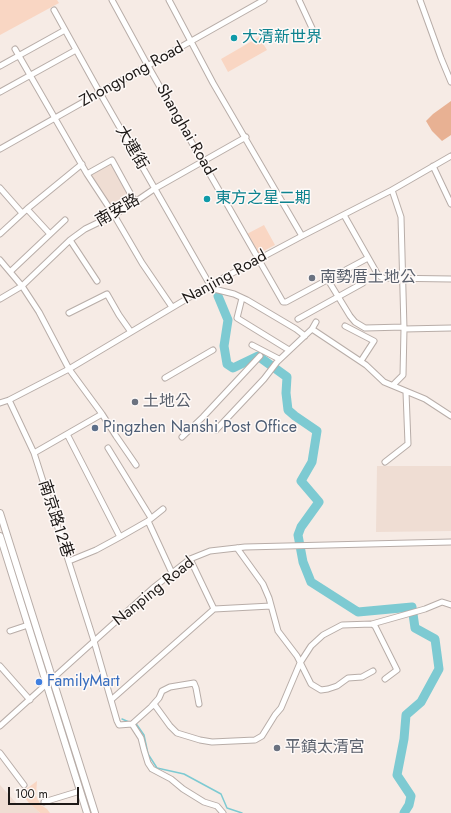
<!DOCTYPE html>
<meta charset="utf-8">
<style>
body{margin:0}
#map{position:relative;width:451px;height:813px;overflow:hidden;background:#f6ebe5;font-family:Jost,sans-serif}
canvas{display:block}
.scale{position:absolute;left:8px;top:787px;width:71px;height:18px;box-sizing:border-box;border:2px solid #1d1917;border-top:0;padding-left:5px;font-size:12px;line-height:14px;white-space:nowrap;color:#1d1917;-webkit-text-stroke:3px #fef9f7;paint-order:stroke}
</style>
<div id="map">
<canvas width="451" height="813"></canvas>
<div class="scale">100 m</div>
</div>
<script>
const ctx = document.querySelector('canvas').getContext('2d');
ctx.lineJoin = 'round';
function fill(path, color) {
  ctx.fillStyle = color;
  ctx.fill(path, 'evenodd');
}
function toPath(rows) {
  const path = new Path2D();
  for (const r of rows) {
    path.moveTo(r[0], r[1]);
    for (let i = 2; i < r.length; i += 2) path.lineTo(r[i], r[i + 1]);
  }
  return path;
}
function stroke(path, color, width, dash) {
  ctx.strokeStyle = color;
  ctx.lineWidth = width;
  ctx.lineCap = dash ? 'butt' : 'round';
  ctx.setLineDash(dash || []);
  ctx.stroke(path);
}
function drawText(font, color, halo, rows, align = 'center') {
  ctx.font = font + ' Jost,"Noto Sans TC",sans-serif';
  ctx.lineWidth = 3;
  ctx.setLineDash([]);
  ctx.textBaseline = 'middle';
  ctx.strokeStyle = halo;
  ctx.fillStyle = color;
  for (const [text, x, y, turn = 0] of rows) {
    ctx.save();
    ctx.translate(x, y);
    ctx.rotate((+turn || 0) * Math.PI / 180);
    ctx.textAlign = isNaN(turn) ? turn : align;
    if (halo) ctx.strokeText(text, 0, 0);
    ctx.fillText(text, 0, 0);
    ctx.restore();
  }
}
fill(toPath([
 [110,161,132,200,116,210,112,208,91,174],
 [377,466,451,466,451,531,376,532],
 [0,785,18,805,29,803,40,813,0,813]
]), '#efddd3');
fill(toPath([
 [0,0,57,0,59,3,0,35],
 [259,37,267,50,228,72,221,59],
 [264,225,275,245,256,255,245,235],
 [37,781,36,796,41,805,47,809,50,813,40,813,29,803,21,793]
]), '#f9d6c3');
fill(toPath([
 [451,101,451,135,442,141,432,131,426,121,433,114]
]), '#e8b193');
stroke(toPath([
 [122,719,129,722],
 [135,724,137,725,144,735,148,754,157,768,184,774,221,794,227,808,242,813]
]), '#7dcad2', 1.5);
stroke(toPath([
 [218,296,228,320,224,346,227,364,233,368,258,356,287,377,286,393,288,410,295,416,317,431,312,462,301,481,319,502,301,527,298,535,303,562,311,582,358,612,412,607,415,628,435,639,439,669,421,702,406,715,404,739,397,775,411,796,409,805,404,813]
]), '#7dcad2', 9);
const minor = toPath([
 [112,0,148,66,283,302,286,302,368,258],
 [169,0,213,83,302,236],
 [299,0,312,28],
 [420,0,441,58,451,82],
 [54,10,100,93,210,285,214,289,234,294,247,300,296,329,305,336],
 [15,49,87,174,114,215,142,263,172,307],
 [0,66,65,30],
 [0,92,76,50],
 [0,149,264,0],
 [433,166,451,204],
 [87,174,112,160,135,202],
 [0,188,22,213],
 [392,190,401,217,404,329,403,375,393,385],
 [27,209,50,234],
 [344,215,378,275,383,278,451,279],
 [0,234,27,209,82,164],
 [70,240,97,281],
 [0,260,22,286,39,312,69,369,102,414,116,436,136,465],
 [11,271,65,220],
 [328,280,350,316,355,322,365,328,404,327],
 [242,298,237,318,289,350],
 [0,299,22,286,70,240,85,229,114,215,135,202,154,189,246,137],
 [69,313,107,294,119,315,131,332],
 [298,319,363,283],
 [345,326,374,341,361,361],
 [312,329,366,365,384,382,425,399,451,416],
 [404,329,451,328],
 [252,345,279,359],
 [165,378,213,350],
 [9,400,34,453,94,641,117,721,119,725,132,724],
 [0,403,9,400,69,369,210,285,302,236,392,190,451,156],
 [216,430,264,379,277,362,312,329,316,322],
 [67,434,120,537],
 [182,437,203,417,260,356],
 [108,448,151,518],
 [34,453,102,414],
 [385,462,408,444,406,392],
 [148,521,172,573],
 [237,548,263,584,269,598,278,631,297,656,311,684,321,690,328,689,337,686,348,678,362,677,373,671],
 [190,559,214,609,271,606],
 [69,561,96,550,120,537,148,521,163,509],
 [372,624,425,609,442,602,451,605],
 [10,631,28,625],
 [0,666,30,700],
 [111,700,214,609],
 [154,704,170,726,177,733,200,740,212,742,255,740,262,736,275,715,281,708,300,663,311,646,323,635,342,625,372,624,375,626,397,670,385,679],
 [132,724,141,738,144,750,148,763,152,769,171,779,183,789,204,802,217,806,223,813],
 [132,724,151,707,159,698,162,691,170,687,194,683,196,688,199,704],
 [0,726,153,588,190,559,210,551,245,547,451,542],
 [0,753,24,785],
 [44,802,80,791]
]);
const major = toPath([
 [0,513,95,813],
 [0,536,87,813]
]);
stroke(minor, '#b8ada8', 7);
stroke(major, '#b8ada8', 8);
stroke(minor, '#fff', 5);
stroke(major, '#fff', 6);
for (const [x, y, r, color] of [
 [234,38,4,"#0f9aa8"],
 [207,199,4,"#0f9aa8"],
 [312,278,4,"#6b7280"],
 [135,402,4,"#6b7280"],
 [95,428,4,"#5c6f8a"],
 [39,682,4,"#3f7fe0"],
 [277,748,4,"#6b7280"]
]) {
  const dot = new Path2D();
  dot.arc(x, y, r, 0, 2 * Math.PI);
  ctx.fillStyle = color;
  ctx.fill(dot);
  stroke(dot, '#fef9f7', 1.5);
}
drawText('16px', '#0d838f', '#fef9f7', [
 ["大清新世界",242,38],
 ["東方之星二期",215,199]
], 'left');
drawText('16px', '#1d1917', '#fef9f7', [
 ["Zhongyong Road",132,75,-29],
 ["Shanghai Road",185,130,60],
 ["大連街",131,148,60],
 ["南安路",118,211,-30],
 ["Nanjing Road",225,278,-29],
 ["南京路12巷",55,519,72],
 ["Nanping Road",154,592,-39]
]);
drawText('16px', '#5b616d', '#fef9f7', [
 ["南勢厝土地公",320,278],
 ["土地公",143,402],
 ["平鎮太清宮",285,748]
], 'left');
drawText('16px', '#4e5e75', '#fef9f7', [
 ["Pingzhen Nanshi Post Office",103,428]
], 'left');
drawText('16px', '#366cbe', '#fef9f7', [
 ["FamilyMart",47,682]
], 'left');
</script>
